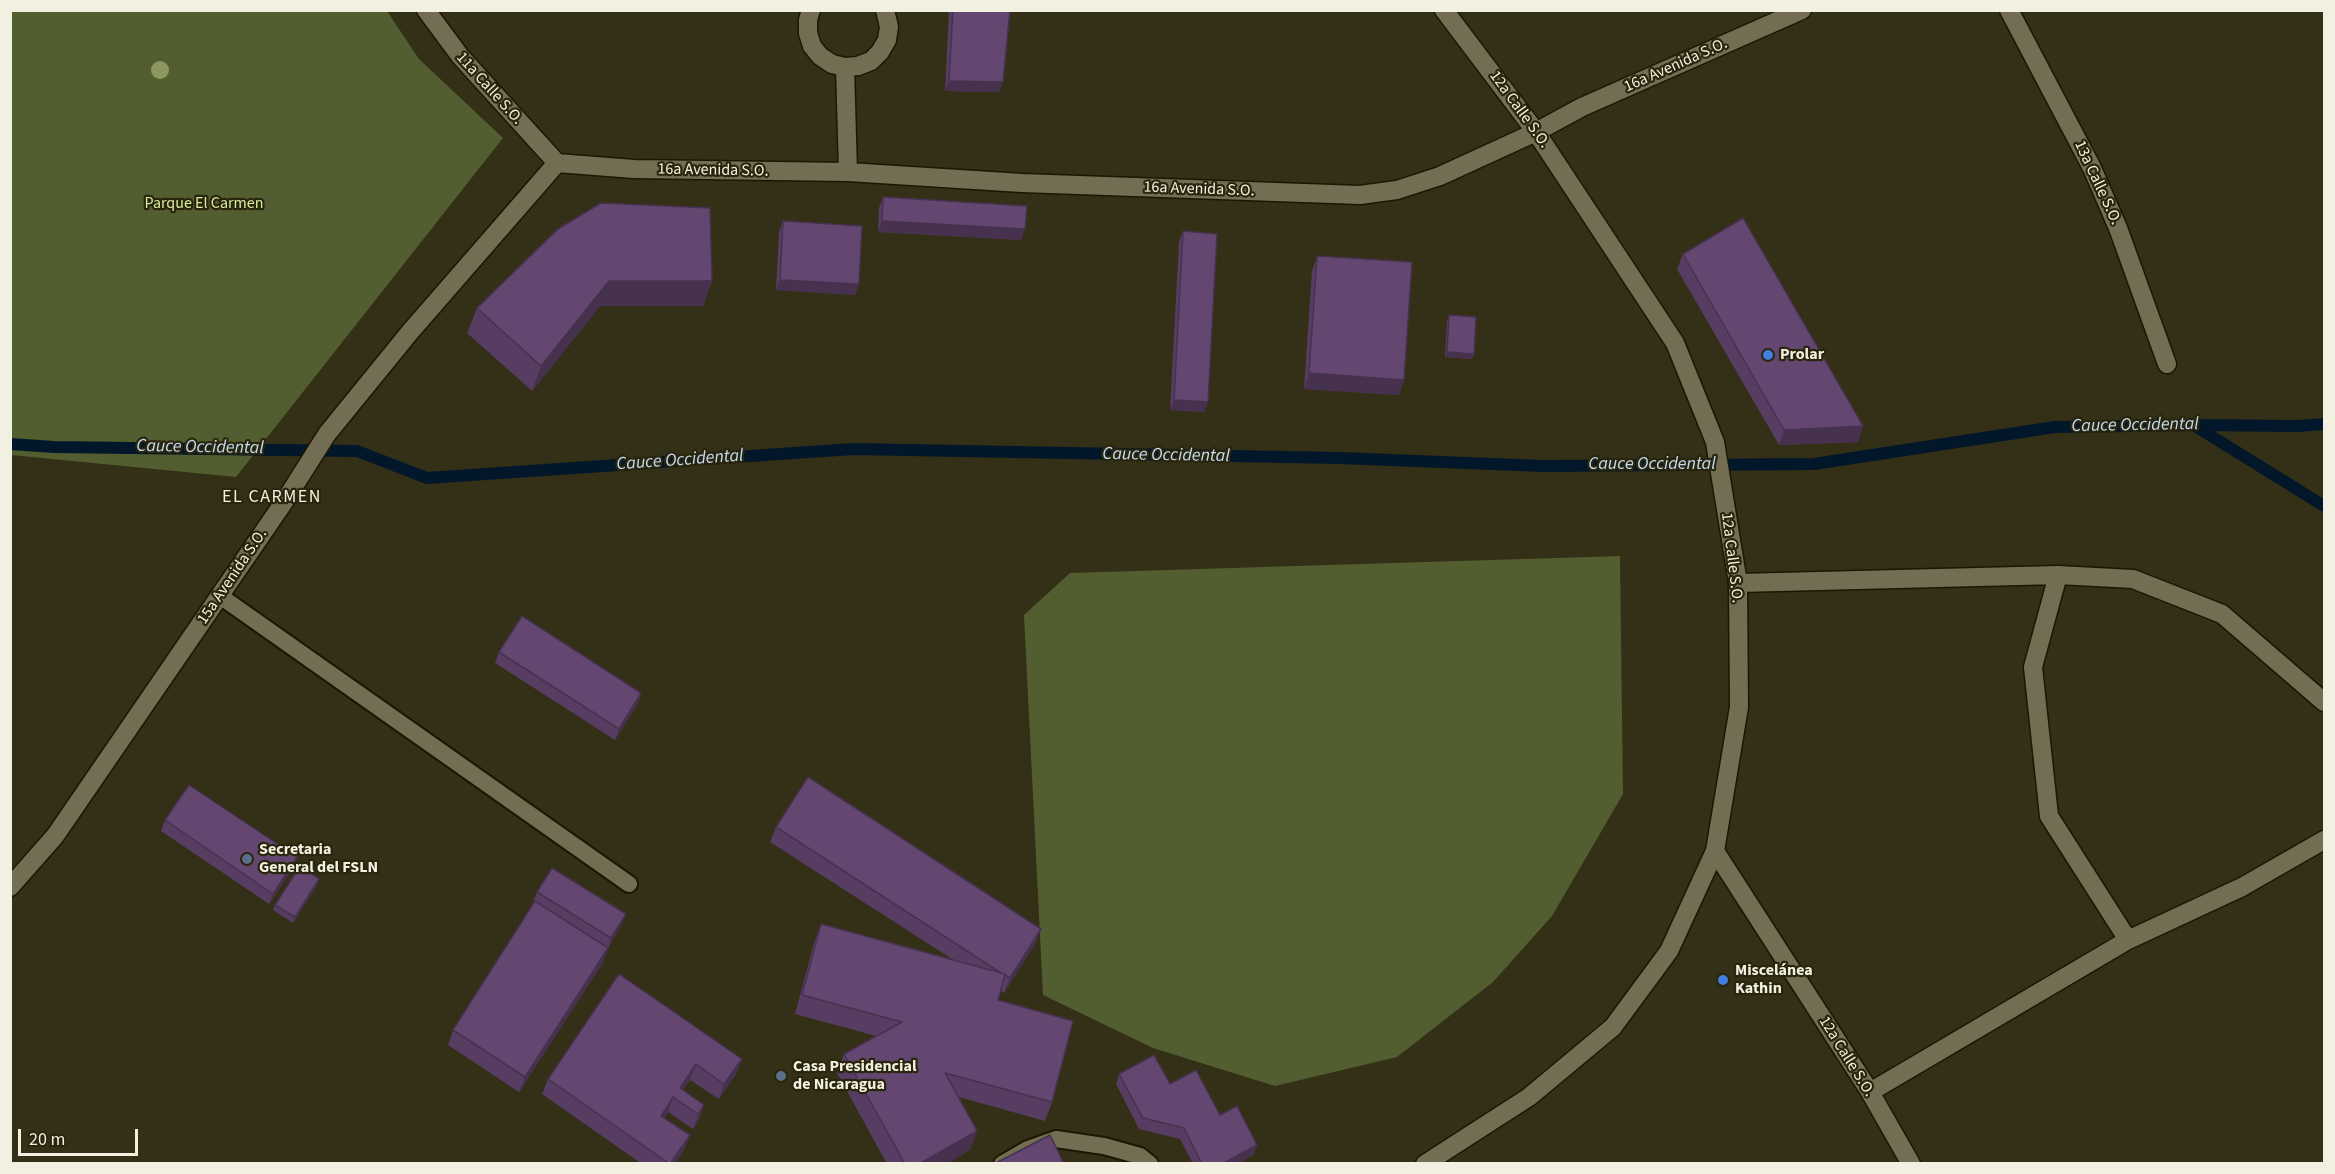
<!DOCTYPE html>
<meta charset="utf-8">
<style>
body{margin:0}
#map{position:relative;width:2335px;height:1174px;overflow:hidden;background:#342f17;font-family:"Source Sans 3",sans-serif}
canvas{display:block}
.frame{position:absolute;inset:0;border:12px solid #f2f0e1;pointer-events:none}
.scale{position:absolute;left:18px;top:1129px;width:120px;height:27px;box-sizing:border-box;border:3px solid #f2f0e1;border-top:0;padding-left:8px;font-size:18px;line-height:21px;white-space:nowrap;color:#f2f0e1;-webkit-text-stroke:4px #2a250d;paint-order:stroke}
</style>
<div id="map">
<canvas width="2335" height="1174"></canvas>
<div class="frame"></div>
<div class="scale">20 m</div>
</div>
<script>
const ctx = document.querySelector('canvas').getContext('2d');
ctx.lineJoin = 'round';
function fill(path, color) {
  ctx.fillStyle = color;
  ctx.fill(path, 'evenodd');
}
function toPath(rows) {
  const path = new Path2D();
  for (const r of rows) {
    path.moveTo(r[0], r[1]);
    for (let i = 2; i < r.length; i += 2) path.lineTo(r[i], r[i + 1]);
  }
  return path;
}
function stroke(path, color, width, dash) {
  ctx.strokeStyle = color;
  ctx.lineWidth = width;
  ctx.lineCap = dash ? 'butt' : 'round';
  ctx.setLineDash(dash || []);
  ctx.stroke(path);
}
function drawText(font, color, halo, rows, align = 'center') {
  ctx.font = font + ' "Source Sans 3",sans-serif';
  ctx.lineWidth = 4.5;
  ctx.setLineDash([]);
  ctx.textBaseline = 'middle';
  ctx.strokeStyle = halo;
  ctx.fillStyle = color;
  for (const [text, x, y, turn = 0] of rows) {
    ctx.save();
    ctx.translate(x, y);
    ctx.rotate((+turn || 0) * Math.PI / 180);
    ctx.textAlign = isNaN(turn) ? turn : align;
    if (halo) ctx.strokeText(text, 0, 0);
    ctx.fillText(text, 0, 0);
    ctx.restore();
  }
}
fill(toPath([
 [10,11,387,11,419,59,503,138,236,477,11,455],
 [1620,556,1623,794,1552,916,1493,982,1397,1057,1275,1086,1153,1048,1043,995,1024,615,1070,573]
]), '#525d30');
stroke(toPath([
 [2195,426,2324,506],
 [10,444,54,447,357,451,427,478,853,449,1340,458,1543,466,1814,464,2055,427,2193,425,2298,426,2324,424]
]), '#021729', 12);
const lane = toPath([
 [220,596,629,884],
 [1002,1164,1028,1149,1056,1139,1104,1146,1140,1156,1150,1164]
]);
const street = toPath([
 [426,10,460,56,557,163],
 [811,10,808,20,808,33,812,46,820,56,832,64,845,67,858,66,871,61,880,52,887,40,889,27,885,10],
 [2009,10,2092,168,2118,228,2167,364],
 [845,67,848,172],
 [557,163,634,169,848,172,1022,183,1360,195,1397,190,1440,176,1536,132,1582,107,1802,10],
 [2058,575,2033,667,2049,816,2128,940],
 [1738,583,2058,575,2133,579,2222,614,2324,702],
 [1715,851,1870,1092,1911,1164],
 [10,887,55,836,284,502,327,434,410,332,557,163],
 [1870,1092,2128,940,2242,887,2324,840]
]);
const secondary = toPath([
 [1425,1164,1529,1097,1613,1027,1669,951,1715,851,1739,707,1738,583,1715,442,1675,343,1536,132,1444,10]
]);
stroke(lane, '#1c1701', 20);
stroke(street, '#1c1701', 21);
stroke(secondary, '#1c1701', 21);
stroke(lane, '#726d53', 16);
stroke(street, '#726d53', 18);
stroke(secondary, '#726d53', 18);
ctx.fillStyle = '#8e9760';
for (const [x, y] of [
 [160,70]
]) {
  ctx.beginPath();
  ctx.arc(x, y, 9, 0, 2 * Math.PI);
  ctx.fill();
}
fill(toPath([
 [949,10,1010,10,999,92,945,91],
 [883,197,1021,240,878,232,879,208],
 [783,221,859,284,855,295,776,290,779,232],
 [1183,231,1204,412,1170,410,1179,242],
 [1683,254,1858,442,1779,445,1677,269],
 [1317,256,1399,395,1304,389,1312,271],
 [712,281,703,306,600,306,532,391,467,333,477,308],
 [1449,315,1474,354,1472,359,1445,357,1447,321],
 [499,652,641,693,638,703,615,740,495,663],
 [165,820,293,868,269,904,161,831],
 [776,827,1041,929,1035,944,1004,993,1001,991,998,1000,1052,1102,1045,1121,959,1097,977,1131,970,1150,946,1164,887,1164,837,1073,844,1054,876,1036,795,1014,814,943,821,924,952,959,770,842],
 [317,885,293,923,273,910,275,905],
 [537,892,622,924,608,948,602,964,519,1092,448,1045,453,1030,534,904,533,903],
 [742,1059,736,1074,719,1099,690,1080,683,1090,704,1105,699,1120,693,1129,668,1112,664,1118,690,1135,684,1150,675,1164,642,1164,542,1094,548,1079],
 [1119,1074,1170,1084,1220,1115,1257,1145,1253,1155,1237,1164,1193,1164,1180,1139,1139,1129,1116,1084]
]), '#563d61');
fill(toPath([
 [949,81,1003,82,999,92,945,91],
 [882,221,1025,229,1021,240,878,232],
 [780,280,859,284,855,295,776,290],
 [609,281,712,281,703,306,600,306,532,391,541,366],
 [1447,352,1474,354,1472,359,1445,357],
 [1309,373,1404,380,1399,395,1304,389],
 [1174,400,1208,402,1204,412,1170,410],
 [1863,426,1858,442,1779,445,1784,430],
 [641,693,638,703,615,740,619,729],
 [297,857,293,868,269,904,273,894],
 [319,879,317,885,293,923,295,917],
 [626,914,622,924,608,948,611,938],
 [1041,929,1035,944,1004,993,1010,978],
 [608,948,602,964,519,1092,525,1077],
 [742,1059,736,1074,719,1099,724,1084],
 [696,1064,690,1080,677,1099,680,1088],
 [673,1097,668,1112,656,1131,661,1116],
 [704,1105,699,1120,693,1129,698,1114],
 [977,1131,970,1150,946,1164,919,1164],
 [690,1135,684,1150,675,1164,670,1164],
 [1257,1145,1253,1155,1237,1164,1222,1164]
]), '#46324f');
const building = toPath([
 [953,10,1010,10,1003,82,949,81,953,10],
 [883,197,1027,206,1025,229,882,221,883,197],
 [601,203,710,208,712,281,609,281,541,366,477,308,558,229,601,203],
 [1743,218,1863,426,1784,430,1683,254,1743,218],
 [783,221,862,226,859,284,780,280,783,221],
 [1183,231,1217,234,1208,402,1174,400,1183,231],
 [1317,256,1412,262,1404,380,1309,373,1317,256],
 [1449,315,1476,317,1474,354,1447,352,1449,315],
 [522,616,641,693,619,729,499,652,522,616],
 [808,777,1041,929,1010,978,1005,975,1005,974,1001,973,776,827,808,777],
 [189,785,297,857,273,894,165,820,189,785],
 [300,866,319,879,295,917,275,905,300,866],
 [552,868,626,914,611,938,537,892,552,868],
 [535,901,608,948,525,1077,453,1030,535,901],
 [821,924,1005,974,998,1000,1073,1021,1052,1102,945,1073,977,1131,919,1164,905,1164,844,1054,902,1022,802,995,821,924],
 [619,974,742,1059,724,1084,696,1064,680,1088,704,1105,698,1114,673,1097,661,1116,690,1135,670,1164,548,1079,619,974],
 [1154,1055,1170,1084,1196,1070,1220,1115,1237,1106,1257,1145,1222,1164,1202,1164,1184,1128,1143,1118,1119,1074,1154,1055],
 [1050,1135,1064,1164,994,1164,1050,1135]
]);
fill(building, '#644771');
stroke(building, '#46324f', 1.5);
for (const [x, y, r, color] of [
 [1768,355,6,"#3f7fe0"],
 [247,859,6,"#5c6f8a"],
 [1723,980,6,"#3f7fe0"],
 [781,1076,6,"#5c6f8a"]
]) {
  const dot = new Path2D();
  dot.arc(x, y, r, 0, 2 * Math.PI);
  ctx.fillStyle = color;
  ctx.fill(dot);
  stroke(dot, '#2a250d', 2);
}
drawText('16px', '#f2f0e1', '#2a250d', [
 ["16a Avenida S.O.",1676,66,-24],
 ["11a Calle S.O.",489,89,48],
 ["12a Calle S.O.",1519,110,54],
 ["16a Avenida S.O.",713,171,1],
 ["13a Calle S.O.",2097,183,65],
 ["16a Avenida S.O.",1199,190,2],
 ["12a Calle S.O.",1731,558,83],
 ["15a Avenida S.O.",233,577,-56],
 ["12a Calle S.O.",1846,1057,58]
]);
drawText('16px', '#d7ec9b', '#2a250d', [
 ["Parque El Carmen",204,204]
]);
drawText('bold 16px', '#f2f0e1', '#2a250d', [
 ["Prolar",1780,355],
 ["Secretaria",259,850],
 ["General del FSLN",259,868],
 ["Miscelánea",1735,971],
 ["Kathin",1735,989],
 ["Casa Presidencial",793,1067],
 ["de Nicaragua",793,1085]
], 'left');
drawText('italic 18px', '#c3dcf4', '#2a250d', [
 ["Cauce Occidental",2135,426,-1],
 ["Cauce Occidental",200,448,1],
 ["Cauce Occidental",1166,456,1],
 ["Cauce Occidental",680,461,-4],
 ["Cauce Occidental",1652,465]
]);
ctx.letterSpacing = '1.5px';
drawText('18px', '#f2f0e1', '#2a250d', [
 ["EL CARMEN",272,498]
]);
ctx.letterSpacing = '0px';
</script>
